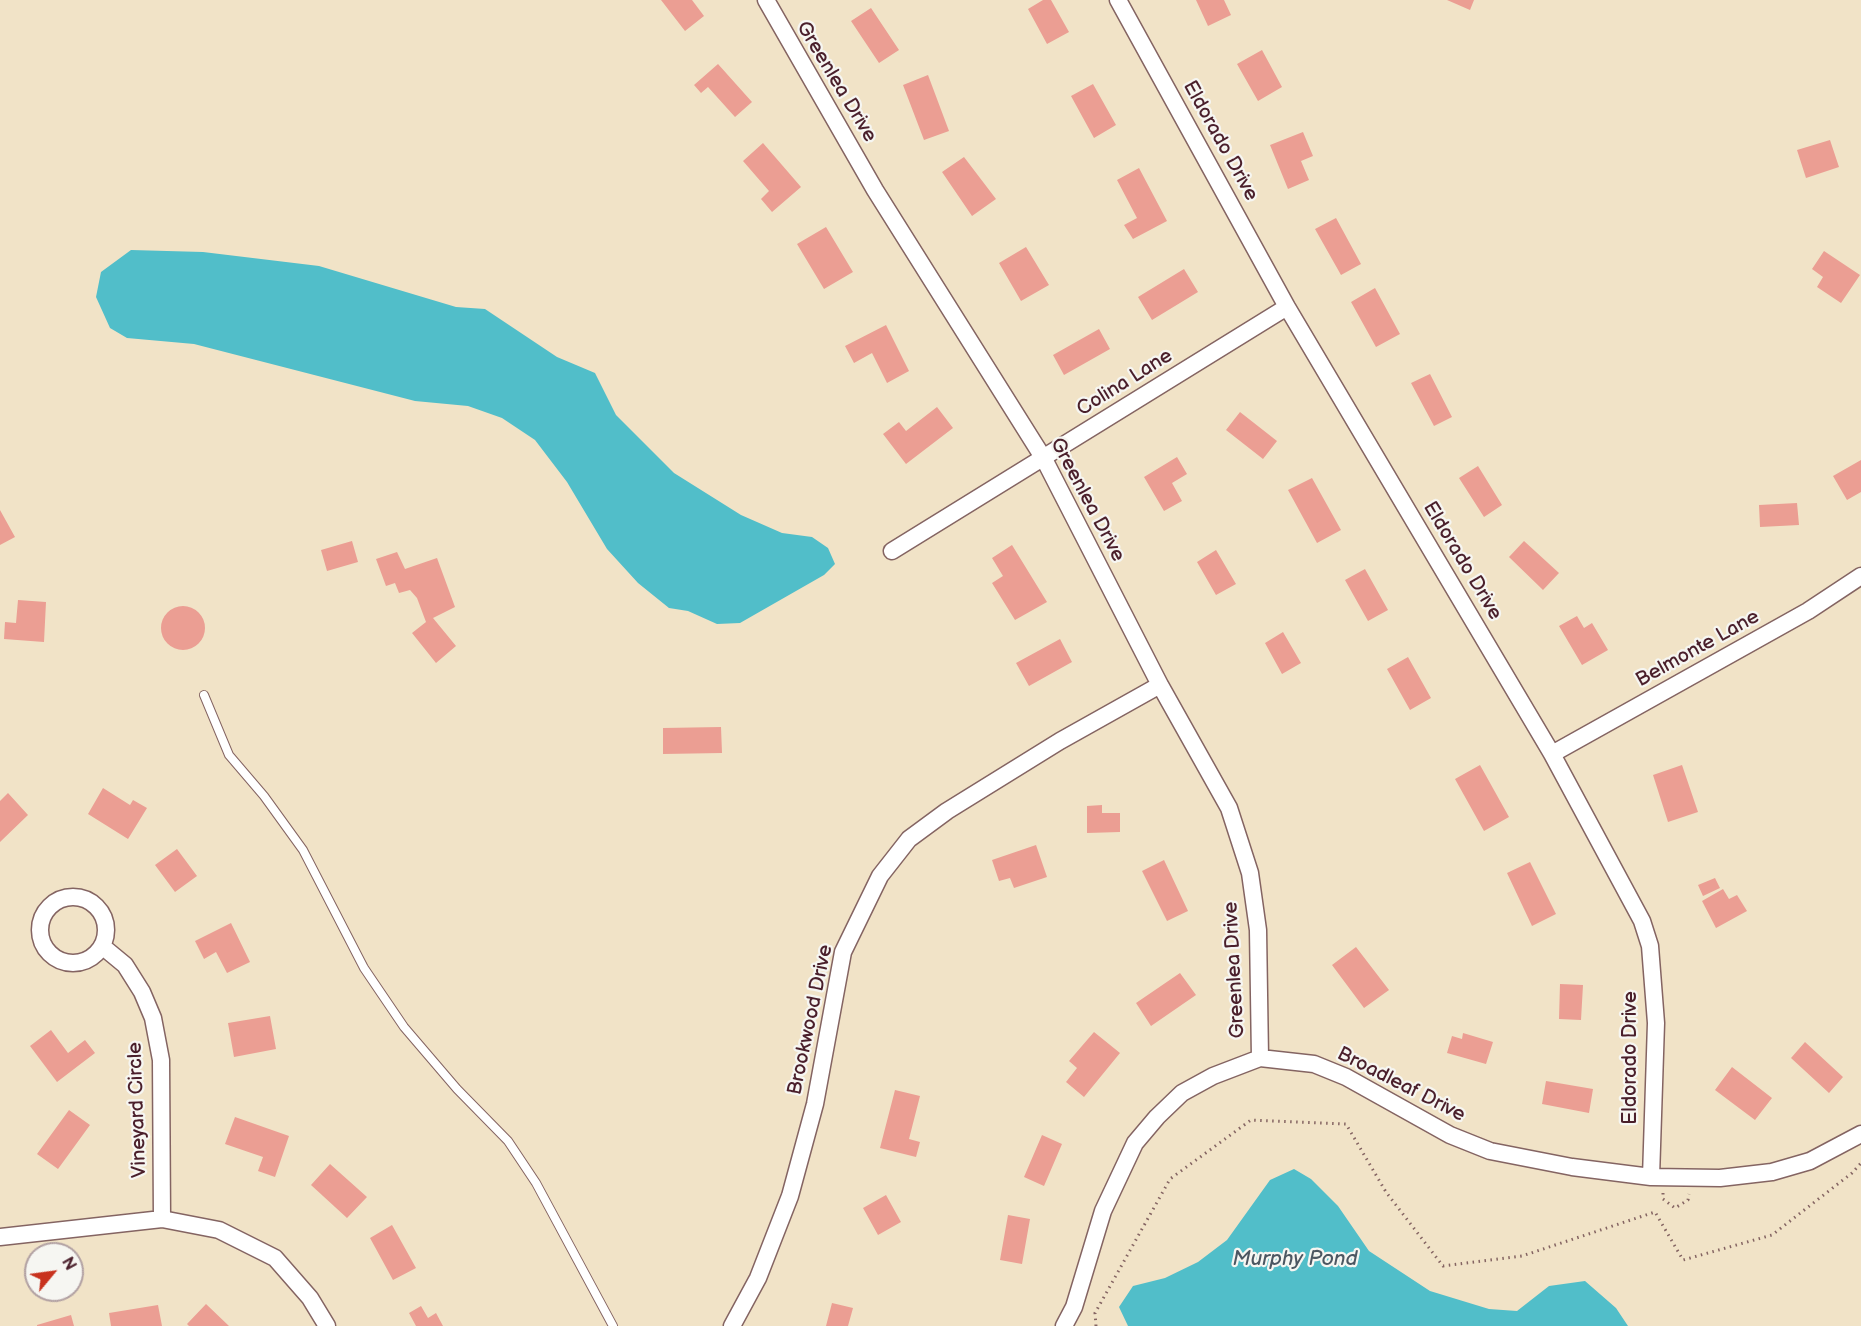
<!DOCTYPE html>
<style>
body{margin:0}
#map{position:relative;width:1861px;height:1326px;overflow:hidden;background:#f1e3c7;font-family:"Balsamiq Sans",sans-serif}
canvas{display:block}
.north{position:absolute;left:24px;top:1242px;width:60px;height:60px;box-sizing:border-box;background:#f6f6f2;border:2px solid #b1a0a2;border-radius:50%;rotate:61deg;font-size:16px;font-weight:700;line-height:24px;text-align:center;color:#4a1f2b}
.north::after{content:'';display:block;margin:auto;width:21px;height:27px;background:#c8321e;clip-path:polygon(50% 0,100% 100%,50% 72%,0 100%)}
</style>
<div id="map">
<canvas width="1861" height="1326"></canvas>
<div class="north">N</div>
</div>
<script>
const ctx = document.querySelector('canvas').getContext('2d');
ctx.lineJoin = 'round';
function fill(path, color) {
  ctx.fillStyle = color;
  ctx.fill(path, 'evenodd');
}
function toPath(rows) {
  const path = new Path2D();
  for (const r of rows) {
    if (r.length === 3) {
      path.moveTo(r[0] + r[2], r[1]);
      path.arc(r[0], r[1], r[2], 0, 2 * Math.PI);
      continue;
    }
    path.moveTo(r[0], r[1]);
    for (let i = 2; i < r.length; i += 2) path.lineTo(r[i], r[i + 1]);
  }
  return path;
}
function stroke(path, color, width, dash) {
  ctx.strokeStyle = color;
  ctx.lineWidth = width;
  ctx.lineCap = dash ? 'butt' : 'round';
  ctx.setLineDash(dash || []);
  ctx.stroke(path);
}
function drawText(font, color, halo, rows, align = 'center') {
  ctx.font = font + ' "Balsamiq Sans",sans-serif';
  ctx.lineWidth = 4.5;
  ctx.setLineDash([]);
  ctx.textBaseline = 'middle';
  ctx.strokeStyle = halo;
  ctx.fillStyle = color;
  for (const [text, x, y, turn = 0] of rows) {
    ctx.save();
    ctx.translate(x, y);
    ctx.rotate((+turn || 0) * Math.PI / 180);
    ctx.textAlign = isNaN(turn) ? turn : align;
    if (halo) ctx.strokeText(text, 0, 0);
    ctx.fillText(text, 0, 0);
    ctx.restore();
  }
}
fill(toPath([
 [131,250,203,252,319,266,456,307,485,309,557,357,595,373,616,415,674,473,741,515,782,533,812,537,828,548,835,564,824,575,740,623,717,624,688,611,669,608,638,583,607,549,567,482,535,440,502,418,468,406,415,401,194,344,127,338,110,328,96,297,101,272],
 [1294,1169,1311,1179,1338,1206,1369,1251,1430,1291,1489,1309,1517,1311,1549,1286,1585,1281,1616,1308,1628,1326,1128,1326,1119,1307,1133,1286,1165,1278,1198,1262,1227,1240,1270,1180]
]), '#51bec9');
fill(toPath([
 [661,0,692,0,704,16,685,31],
 [1043,0,1051,0,1069,32,1047,44,1028,9],
 [1196,0,1224,0,1231,15,1208,26],
 [1447,0,1474,0,1470,10],
 [871,8,899,50,879,63,851,21],
 [1262,50,1282,87,1258,101,1237,64],
 [718,64,752,102,735,117,708,87,701,93,694,85],
 [928,75,949,131,924,140,903,85],
 [1093,84,1116,125,1094,138,1071,96],
 [1303,132,1313,156,1301,161,1309,180,1288,189,1270,145],
 [1830,140,1839,167,1806,178,1797,150],
 [763,143,801,187,772,212,761,199,769,191,743,161],
 [964,157,996,199,972,216,942,172],
 [1139,168,1167,221,1133,239,1124,225,1137,218,1117,180],
 [1336,218,1361,264,1341,275,1315,229],
 [826,227,853,272,824,289,797,244],
 [1026,247,1049,285,1021,301,999,263],
 [1824,251,1860,275,1841,303,1817,287,1823,277,1812,269],
 [1184,269,1198,292,1152,320,1138,297],
 [1375,288,1400,334,1376,347,1351,302],
 [886,325,909,371,887,383,872,353,854,363,845,346],
 [1099,329,1110,349,1064,375,1053,355],
 [1430,374,1452,417,1434,426,1411,383],
 [937,407,953,428,906,464,883,434,899,422,906,431],
 [1240,412,1277,441,1263,459,1226,430],
 [1177,457,1187,474,1172,483,1182,501,1164,511,1144,477],
 [1861,460,1861,492,1847,500,1833,476],
 [1478,466,1502,505,1484,517,1459,478],
 [1312,478,1341,530,1317,543,1288,490],
 [1797,503,1799,525,1760,527,1759,505],
 [0,510,15,537,0,545],
 [352,541,358,562,327,571,321,550],
 [1524,541,1559,573,1543,590,1509,557],
 [1012,545,1047,602,1015,620,992,583,1003,576,992,558],
 [1216,550,1236,584,1216,595,1197,562],
 [397,552,405,569,437,558,455,607,433,618,456,646,436,663,412,633,426,622,417,598,410,590,399,593,395,583,386,586,376,559],
 [1365,569,1388,610,1368,621,1345,580],
 [18,600,46,602,44,642,4,639,5,622,16,623],
 [183,628,22],
 [1577,616,1584,628,1592,623,1608,650,1582,665,1559,626],
 [1283,632,1301,663,1282,674,1265,643],
 [1060,639,1072,662,1029,686,1016,663],
 [1408,657,1431,698,1410,710,1387,669],
 [721,727,722,753,663,754,663,728],
 [1480,765,1509,817,1484,831,1455,779],
 [1682,765,1698,812,1668,822,1653,775],
 [103,788,130,805,133,800,147,808,128,839,88,814],
 [8,793,28,815,0,842,0,801],
 [1102,805,1102,813,1120,813,1120,832,1087,833,1087,806],
 [1036,845,1047,877,1014,888,1010,878,999,881,992,860],
 [177,849,197,876,175,892,155,865],
 [1164,860,1188,911,1167,921,1142,871],
 [1530,862,1556,914,1532,926,1507,873],
 [1715,878,1720,888,1703,896,1698,885],
 [1723,889,1729,899,1737,895,1747,911,1716,928,1702,901],
 [231,923,250,962,227,973,216,952,204,959,195,941],
 [1356,947,1389,990,1364,1008,1332,965],
 [1180,973,1196,995,1151,1026,1136,1003],
 [1560,984,1583,985,1581,1020,1559,1019],
 [270,1016,276,1049,234,1057,228,1023],
 [51,1030,68,1053,85,1040,95,1053,57,1082,30,1046],
 [1094,1032,1120,1053,1084,1097,1066,1082,1077,1068,1069,1061],
 [1463,1033,1493,1042,1486,1064,1447,1053,1452,1036,1462,1039],
 [1805,1042,1843,1077,1829,1093,1791,1058],
 [1732,1067,1772,1098,1755,1120,1715,1090],
 [1546,1081,1593,1089,1589,1113,1542,1104],
 [895,1090,920,1096,909,1139,920,1142,916,1157,880,1148],
 [69,1110,90,1125,58,1169,37,1154],
 [235,1117,289,1136,275,1177,258,1171,263,1157,225,1144],
 [1042,1135,1062,1144,1044,1186,1024,1177],
 [330,1164,367,1197,347,1218,311,1185],
 [886,1195,901,1222,878,1235,863,1208],
 [1008,1215,1030,1219,1022,1264,1000,1260],
 [392,1225,416,1268,393,1280,370,1238],
 [832,1303,853,1308,848,1326,826,1326],
 [206,1304,229,1326,189,1326,187,1324],
 [158,1305,162,1326,111,1326,109,1313],
 [421,1306,428,1318,436,1313,443,1326,416,1326,409,1313],
 [71,1315,74,1326,37,1326,37,1325]
]), '#eb9e93');
const service = toPath([
 [204,695,229,755,264,796,303,850,364,968,404,1027,457,1089,508,1141,536,1183,613,1326]
]);
const minor = toPath([
 [766,0,875,190,1044,459,1160,685,1229,808,1250,873,1258,930,1260,1058],
 [1118,0,1287,307,1552,754,1642,921,1650,946,1656,1023,1651,1177],
 [892,551,1287,307],
 [1552,754,1808,611,1861,576],
 [73,930,33],
 [102,946,125,965,142,992,153,1018,161,1060,162,1219],
 [0,1237,162,1219,219,1230,275,1258,310,1298,327,1326],
 [732,1326,758,1278,790,1196,815,1104,843,952,880,876,909,839,947,811,1060,741,1160,685],
 [1064,1326,1074,1307,1103,1211,1135,1143,1157,1117,1182,1093,1213,1076,1260,1058,1314,1064,1346,1077,1450,1135,1490,1151,1572,1167,1651,1177,1720,1178,1772,1172,1810,1161,1861,1134]
]);
stroke(service, '#846462', 10);
stroke(minor, '#846462', 19);
stroke(toPath([
 [1663,1193,1663,1199,1675,1208,1688,1200,1689,1194],
 [1096,1326,1095,1313,1170,1179,1251,1120,1346,1124,1386,1192,1443,1266,1522,1256,1655,1212,1683,1260,1772,1235,1852,1173,1861,1163]
]), '#846462', 3, [1.5, 4.5]);
stroke(service, '#fff', 8);
stroke(minor, '#fff', 16);
drawText('20px', '#4a1f2b', '#f6f6f2', [
 ["Greenlea Drive",836,82,59],
 ["Eldorado Drive",1220,141,61],
 ["Colina Lane",1125,383,-32],
 ["Greenlea Drive",1087,500,62],
 ["Eldorado Drive",1462,561,59],
 ["Belmonte Lane",1698,649,-29],
 ["Greenlea Drive",1235,970,-93],
 ["Brookwood Drive",811,1020,-78],
 ["Eldorado Drive",1631,1058,-90],
 ["Broadleaf Drive",1401,1085,27],
 ["Vineyard Circle",138,1110,-92]
]);
drawText('italic 21px', '#4c5762', '#f6f6f2', [
 ["Murphy Pond",1295,1260]
]);
</script>
